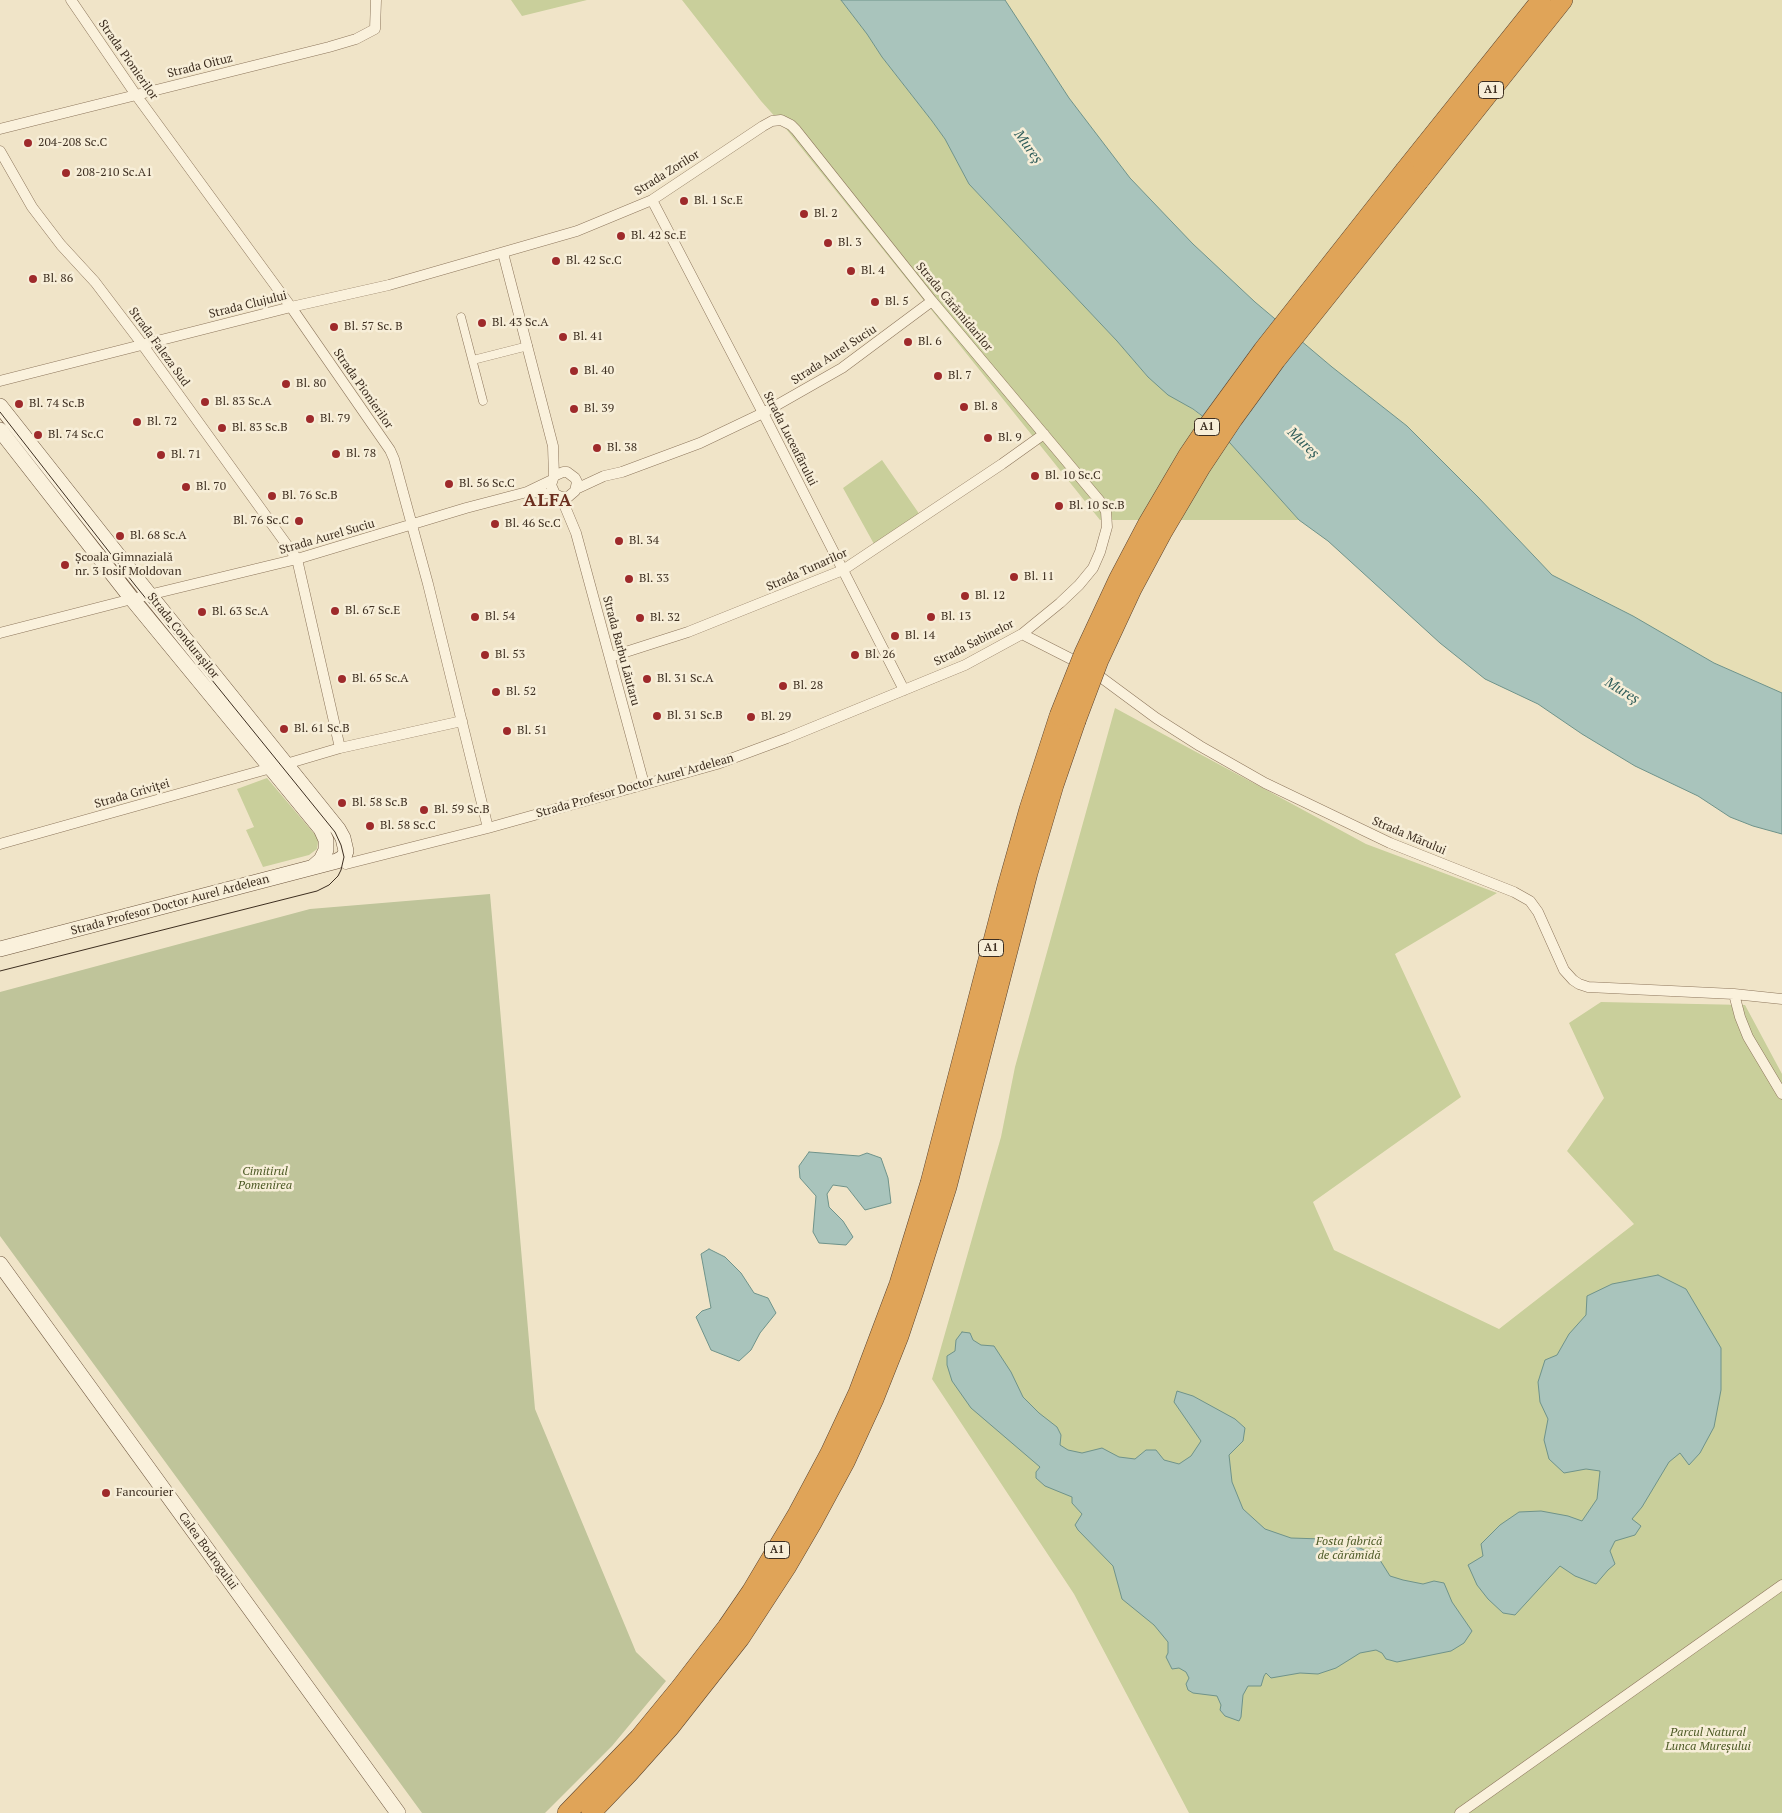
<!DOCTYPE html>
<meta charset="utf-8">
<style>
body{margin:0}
canvas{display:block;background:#f0e4c8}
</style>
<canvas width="1782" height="1813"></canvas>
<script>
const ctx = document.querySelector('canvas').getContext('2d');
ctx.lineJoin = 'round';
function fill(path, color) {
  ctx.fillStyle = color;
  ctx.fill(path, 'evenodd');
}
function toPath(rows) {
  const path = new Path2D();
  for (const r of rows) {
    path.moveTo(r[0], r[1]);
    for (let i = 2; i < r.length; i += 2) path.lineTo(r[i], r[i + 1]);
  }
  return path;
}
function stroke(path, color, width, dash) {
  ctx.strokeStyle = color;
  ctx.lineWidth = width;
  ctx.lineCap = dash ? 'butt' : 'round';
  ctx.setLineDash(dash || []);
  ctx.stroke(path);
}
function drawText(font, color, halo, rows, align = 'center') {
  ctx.font = font + ' "PT Serif",serif';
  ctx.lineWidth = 5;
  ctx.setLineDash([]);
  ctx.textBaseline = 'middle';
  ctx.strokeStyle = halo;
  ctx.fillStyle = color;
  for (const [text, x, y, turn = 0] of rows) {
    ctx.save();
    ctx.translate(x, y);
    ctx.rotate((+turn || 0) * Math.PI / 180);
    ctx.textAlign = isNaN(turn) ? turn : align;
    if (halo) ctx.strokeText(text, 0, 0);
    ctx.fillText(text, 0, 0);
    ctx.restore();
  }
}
fill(toPath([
 [1005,0,1782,0,1782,693,1714,663,1633,616,1552,575,1478,497,1407,426,1332,367,1255,302,1193,244,1130,178,1069,98]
]), '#e6deb5');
fill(toPath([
 [511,0,587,0,522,16],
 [682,0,841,0,867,34,882,57,932,121,945,139,969,184,1117,341,1148,377,1213,424,1299,520,1100,520,787,130,761,101],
 [882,460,920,515,874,544,843,488],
 [1115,708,1366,844,1497,893,1395,954,1461,1097,1313,1202,1334,1250,1499,1329,1634,1224,1567,1151,1604,1098,1569,1023,1601,1002,1745,1005,1782,1074,1782,1813,1189,1813,1074,1594,932,1379,1001,1137,1015,1067],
 [267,778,317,837,318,842,317,849,309,855,263,867,246,830,254,827,237,789]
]), '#c9cf9b');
fill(toPath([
 [490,894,535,1409,636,1652,666,1681,612,1746,545,1813,422,1813,0,1236,0,992,310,909]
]), '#bfc49a');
const water = toPath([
 [841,0,1005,0,1069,98,1130,178,1193,244,1255,302,1332,367,1407,426,1478,497,1552,575,1633,616,1714,663,1782,693,1782,834,1753,826,1730,817,1698,796,1635,766,1582,734,1538,704,1485,679,1440,643,1328,541,1299,520,1213,424,1193,409,1168,395,1148,377,1117,341,969,184,945,139,932,121,882,57,867,34,841,0],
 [809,1152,859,1156,867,1153,881,1158,888,1178,891,1203,865,1210,847,1187,833,1185,827,1194,829,1207,843,1221,853,1237,846,1245,819,1243,813,1232,816,1196,800,1178,799,1166,809,1152],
 [709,1249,725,1257,741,1273,754,1293,768,1298,776,1313,760,1333,751,1350,739,1361,711,1350,696,1317,702,1311,711,1308,701,1254,709,1249],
 [1658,1275,1686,1289,1721,1348,1721,1390,1714,1427,1700,1453,1689,1465,1680,1453,1669,1462,1642,1507,1632,1519,1641,1526,1635,1535,1615,1541,1610,1551,1615,1564,1608,1570,1596,1584,1575,1576,1560,1566,1515,1615,1503,1613,1488,1599,1477,1585,1468,1565,1483,1556,1481,1544,1500,1525,1519,1512,1541,1511,1568,1516,1582,1521,1597,1499,1600,1471,1586,1469,1564,1473,1549,1459,1544,1440,1548,1419,1540,1402,1538,1382,1545,1360,1557,1355,1569,1334,1586,1315,1587,1296,1612,1284,1658,1275],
 [962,1332,970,1333,973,1340,981,1345,994,1346,1011,1372,1023,1397,1039,1413,1057,1427,1061,1435,1060,1445,1068,1450,1082,1453,1102,1448,1119,1457,1135,1459,1146,1450,1156,1450,1164,1460,1179,1464,1191,1456,1201,1441,1174,1402,1177,1391,1193,1396,1235,1419,1245,1428,1243,1441,1229,1455,1232,1482,1243,1509,1265,1529,1291,1538,1322,1539,1350,1543,1378,1557,1390,1576,1403,1580,1423,1584,1434,1581,1444,1583,1452,1602,1472,1631,1464,1643,1451,1651,1397,1662,1386,1659,1382,1653,1376,1650,1360,1653,1336,1668,1318,1674,1300,1673,1271,1678,1266,1673,1264,1676,1261,1686,1248,1686,1243,1695,1241,1717,1239,1721,1225,1716,1220,1710,1221,1705,1217,1696,1193,1693,1188,1690,1186,1684,1189,1678,1186,1672,1179,1668,1172,1669,1166,1657,1168,1653,1168,1642,1154,1625,1122,1599,1113,1566,1078,1530,1075,1525,1082,1514,1072,1503,1072,1497,1045,1486,1036,1478,1036,1472,1040,1467,971,1408,952,1381,947,1365,947,1356,955,1351,956,1340,962,1332]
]);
fill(water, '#a9c4bc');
stroke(water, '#6f938a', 1);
const pedestrian = toPath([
 [461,317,483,401],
 [473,360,528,346]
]);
const minor = toPath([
 [71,0,136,95,291,307,390,450,394,459,428,584,488,828],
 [0,129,329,47,356,39,375,29,376,0],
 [0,151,32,207,61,245,95,282,142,344,297,559,340,748],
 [652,200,763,413,904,690],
 [503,253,553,446,554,476],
 [0,381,291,307,389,285,577,231,652,200,763,126,772,121,781,120,791,125,796,130,932,301,1099,500,1106,511,1107,527,1100,552,1093,568,1079,585,1060,603,1022,634,965,665,787,738,717,764,488,828,346,864,340,860],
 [576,489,604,476,622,472,700,443,763,413,842,368,932,301],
 [528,492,555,494,561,497,568,497,575,491,577,482,575,478,567,472,563,472,554,476,551,485,555,494],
 [561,497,576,533,644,784],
 [0,633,132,599,297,559,466,508,527,492,552,480],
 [1022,634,1087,667,1156,718,1200,746,1265,783,1390,843,1514,892,1530,901,1538,912,1564,970,1573,980,1579,984,1588,987,1734,994,1782,999],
 [610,657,688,632,843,570,1002,464,1044,434],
 [286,764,340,748,462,721],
 [0,844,271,768],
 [1734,994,1740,1017,1748,1037,1782,1094],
 [1460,1813,1782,1585]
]);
const secondary = toPath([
 [0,406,140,583,338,829,343,838,346,851,344,857,337,861,0,949],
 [0,430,132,599,321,829,326,840,326,850,321,860,313,867],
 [0,1264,398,1813]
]);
const motorway = toPath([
 [1405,170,1541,0],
 [1419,181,1563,0],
 [567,1813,639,1738,680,1688,727,1627,751,1592,798,1513,830,1453,858,1393,899,1284,930,1183,1007,887,1029,809,1059,716],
 [591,1813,629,1773,670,1727,740,1638,787,1566,812,1523,845,1462,874,1399,899,1336,914,1291,947,1187,1028,873,1054,785,1076,721]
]);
stroke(pedestrian, '#8d765c', 9);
stroke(minor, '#8d765c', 11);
stroke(secondary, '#6f573f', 16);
stroke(motorway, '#5b4430', 20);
stroke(pedestrian, '#faf1dc', 8);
stroke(minor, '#faf1dc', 10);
stroke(secondary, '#faf1dc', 15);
stroke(motorway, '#e0a458', 19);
stroke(toPath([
 [0,412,135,585,335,832,341,845,344,857,341,870,338,876,329,885,317,891,0,971]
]), '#3d2e20', 1);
const motorwayBridge = toPath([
 [1059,716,1084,653,1118,580,1148,523,1188,455,1209,424,1263,350,1405,170],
 [1076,721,1099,660,1132,589,1162,533,1201,467,1233,419,1276,360,1419,181]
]);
stroke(motorwayBridge, '#5b4430', 20, []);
stroke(motorwayBridge, '#e0a458', 19);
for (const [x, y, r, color] of [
 [28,143,5,"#9e2a2b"],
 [66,173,5,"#9e2a2b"],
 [684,201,5,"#9e2a2b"],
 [804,214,5,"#9e2a2b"],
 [621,236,5,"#9e2a2b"],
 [828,243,5,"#9e2a2b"],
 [556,261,5,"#9e2a2b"],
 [851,271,5,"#9e2a2b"],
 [33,279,5,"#9e2a2b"],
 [875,302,5,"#9e2a2b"],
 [482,323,5,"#9e2a2b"],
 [334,327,5,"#9e2a2b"],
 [563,337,5,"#9e2a2b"],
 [908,342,5,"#9e2a2b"],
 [574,371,5,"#9e2a2b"],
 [938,376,5,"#9e2a2b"],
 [286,384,5,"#9e2a2b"],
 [205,402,5,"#9e2a2b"],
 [19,404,5,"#9e2a2b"],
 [964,407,5,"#9e2a2b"],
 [574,409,5,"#9e2a2b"],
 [310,419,5,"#9e2a2b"],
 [137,422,5,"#9e2a2b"],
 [222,428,5,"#9e2a2b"],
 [38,435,5,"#9e2a2b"],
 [988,438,5,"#9e2a2b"],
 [597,448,5,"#9e2a2b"],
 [336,454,5,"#9e2a2b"],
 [161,455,5,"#9e2a2b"],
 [1035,476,5,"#9e2a2b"],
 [449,484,5,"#9e2a2b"],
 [186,487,5,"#9e2a2b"],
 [272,496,5,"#9e2a2b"],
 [1059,506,5,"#9e2a2b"],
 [299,521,5,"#9e2a2b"],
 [495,524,5,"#9e2a2b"],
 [120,536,5,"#9e2a2b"],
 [619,541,5,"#9e2a2b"],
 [65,565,5,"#9e2a2b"],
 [1014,577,5,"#9e2a2b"],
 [629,579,5,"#9e2a2b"],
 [965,596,5,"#9e2a2b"],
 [335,611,5,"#9e2a2b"],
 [202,612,5,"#9e2a2b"],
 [475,617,5,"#9e2a2b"],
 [931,617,5,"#9e2a2b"],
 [640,618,5,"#9e2a2b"],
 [895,636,5,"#9e2a2b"],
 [485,655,5,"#9e2a2b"],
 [855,655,5,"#9e2a2b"],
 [342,679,5,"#9e2a2b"],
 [647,679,5,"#9e2a2b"],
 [783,686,5,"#9e2a2b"],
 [496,692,5,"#9e2a2b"],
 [657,716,5,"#9e2a2b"],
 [751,717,5,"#9e2a2b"],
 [284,729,5,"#9e2a2b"],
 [507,731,5,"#9e2a2b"],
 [342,803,5,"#9e2a2b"],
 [424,810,5,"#9e2a2b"],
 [370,826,5,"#9e2a2b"],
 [106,1493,5,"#9e2a2b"]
]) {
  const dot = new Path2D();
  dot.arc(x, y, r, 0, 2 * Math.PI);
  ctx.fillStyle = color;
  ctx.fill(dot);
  stroke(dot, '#f7eed8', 2);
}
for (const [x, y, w] of [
 [1491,90,25],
 [1207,427,25],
 [991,948,25],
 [777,1550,25]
]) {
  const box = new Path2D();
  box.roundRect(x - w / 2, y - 8.5, w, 17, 4);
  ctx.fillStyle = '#f7eed8';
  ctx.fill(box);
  stroke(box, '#3d2e20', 1);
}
drawText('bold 11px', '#3d2e20', null, [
 ["A1",1491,90],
 ["A1",1207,427],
 ["A1",991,948],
 ["A1",777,1550]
]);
drawText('12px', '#3d2e20', '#f7eed8', [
 ["Strada Pionierilor",128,60,55],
 ["Strada Oituz",200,66,-14],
 ["Strada Zorilor",667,173,-32],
 ["Strada Clujului",248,305,-14],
 ["Strada Cărămidarilor",954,307,50],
 ["Strada Faleza Sud",159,347,54],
 ["Strada Aurel Suciu",834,355,-33],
 ["Strada Pionierilor",363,389,55],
 ["Strada Luceafărului",790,439,63],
 ["Strada Aurel Suciu",327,537,-16],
 ["Strada Tunarilor",807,570,-24],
 ["Strada Condurașilor",183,636,51],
 ["Strada Sabinelor",974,643,-27],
 ["Strada Barbu Lăutaru",621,651,75],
 ["Strada Profesor Doctor Aurel Ardelean",635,786,-16],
 ["Strada Griviței",132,794,-16],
 ["Strada Mărului",1409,836,23],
 ["Strada Profesor Doctor Aurel Ardelean",170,905,-15],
 ["Calea Bodrogului",208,1551,54]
]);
drawText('12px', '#3d2e20', '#f7eed8', [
 ["204-208 Sc.C",38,143],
 ["208-210 Sc.A1",76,173],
 ["Bl. 1 Sc.E",694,201],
 ["Bl. 2",814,214],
 ["Bl. 42 Sc.E",631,236],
 ["Bl. 3",838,243],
 ["Bl. 42 Sc.C",566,261],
 ["Bl. 4",861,271],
 ["Bl. 86",43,279],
 ["Bl. 5",885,302],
 ["Bl. 43 Sc.A",492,323],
 ["Bl. 57 Sc. B",344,327],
 ["Bl. 41",573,337],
 ["Bl. 6",918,342],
 ["Bl. 40",584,371],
 ["Bl. 7",948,376],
 ["Bl. 80",296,384],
 ["Bl. 83 Sc.A",215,402],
 ["Bl. 74 Sc.B",29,404],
 ["Bl. 8",974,407],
 ["Bl. 39",584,409],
 ["Bl. 79",320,419],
 ["Bl. 72",147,422],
 ["Bl. 83 Sc.B",232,428],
 ["Bl. 74 Sc.C",48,435],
 ["Bl. 9",998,438],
 ["Bl. 38",607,448],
 ["Bl. 78",346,454],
 ["Bl. 71",171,455],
 ["Bl. 10 Sc.C",1045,476],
 ["Bl. 56 Sc.C",459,484],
 ["Bl. 70",196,487],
 ["Bl. 76 Sc.B",282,496],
 ["Bl. 10 Sc.B",1069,506],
 ["Bl. 76 Sc.C",289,521,"right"],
 ["Bl. 46 Sc.C",505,524],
 ["Bl. 68 Sc.A",130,536],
 ["Bl. 34",629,541],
 ["Școala Gimnazială",75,558],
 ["nr. 3 Iosif Moldovan",75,572],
 ["Bl. 11",1024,577],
 ["Bl. 33",639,579],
 ["Bl. 12",975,596],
 ["Bl. 67 Sc.E",345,611],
 ["Bl. 63 Sc.A",212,612],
 ["Bl. 54",485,617],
 ["Bl. 13",941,617],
 ["Bl. 32",650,618],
 ["Bl. 14",905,636],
 ["Bl. 53",495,655],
 ["Bl. 26",865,655],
 ["Bl. 65 Sc.A",352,679],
 ["Bl. 31 Sc.A",657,679],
 ["Bl. 28",793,686],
 ["Bl. 52",506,692],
 ["Bl. 31 Sc.B",667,716],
 ["Bl. 29",761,717],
 ["Bl. 61 Sc.B",294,729],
 ["Bl. 51",517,731],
 ["Bl. 58 Sc.B",352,803],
 ["Bl. 59 Sc.B",434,810],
 ["Bl. 58 Sc.C",380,826],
 ["Fancourier",116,1493]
], 'left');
drawText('italic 12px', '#4d5a26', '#f7eed8', [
 ["Cimitirul",265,1172],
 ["Pomenirea",265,1186],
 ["Fosta fabrică",1349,1542],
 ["de cărămidă",1349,1556],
 ["Parcul Natural",1708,1733],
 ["Lunca Mureșului",1708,1747]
]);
drawText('italic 14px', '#2f5d5a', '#f7eed8', [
 ["Mureș",1028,147,54],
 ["Mureș",1303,443,44],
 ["Mureș",1622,691,31]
]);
ctx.letterSpacing = '1px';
drawText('bold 18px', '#6b2e1e', '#f7eed8', [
 ["ALFA",548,501]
]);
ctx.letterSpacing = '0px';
</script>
